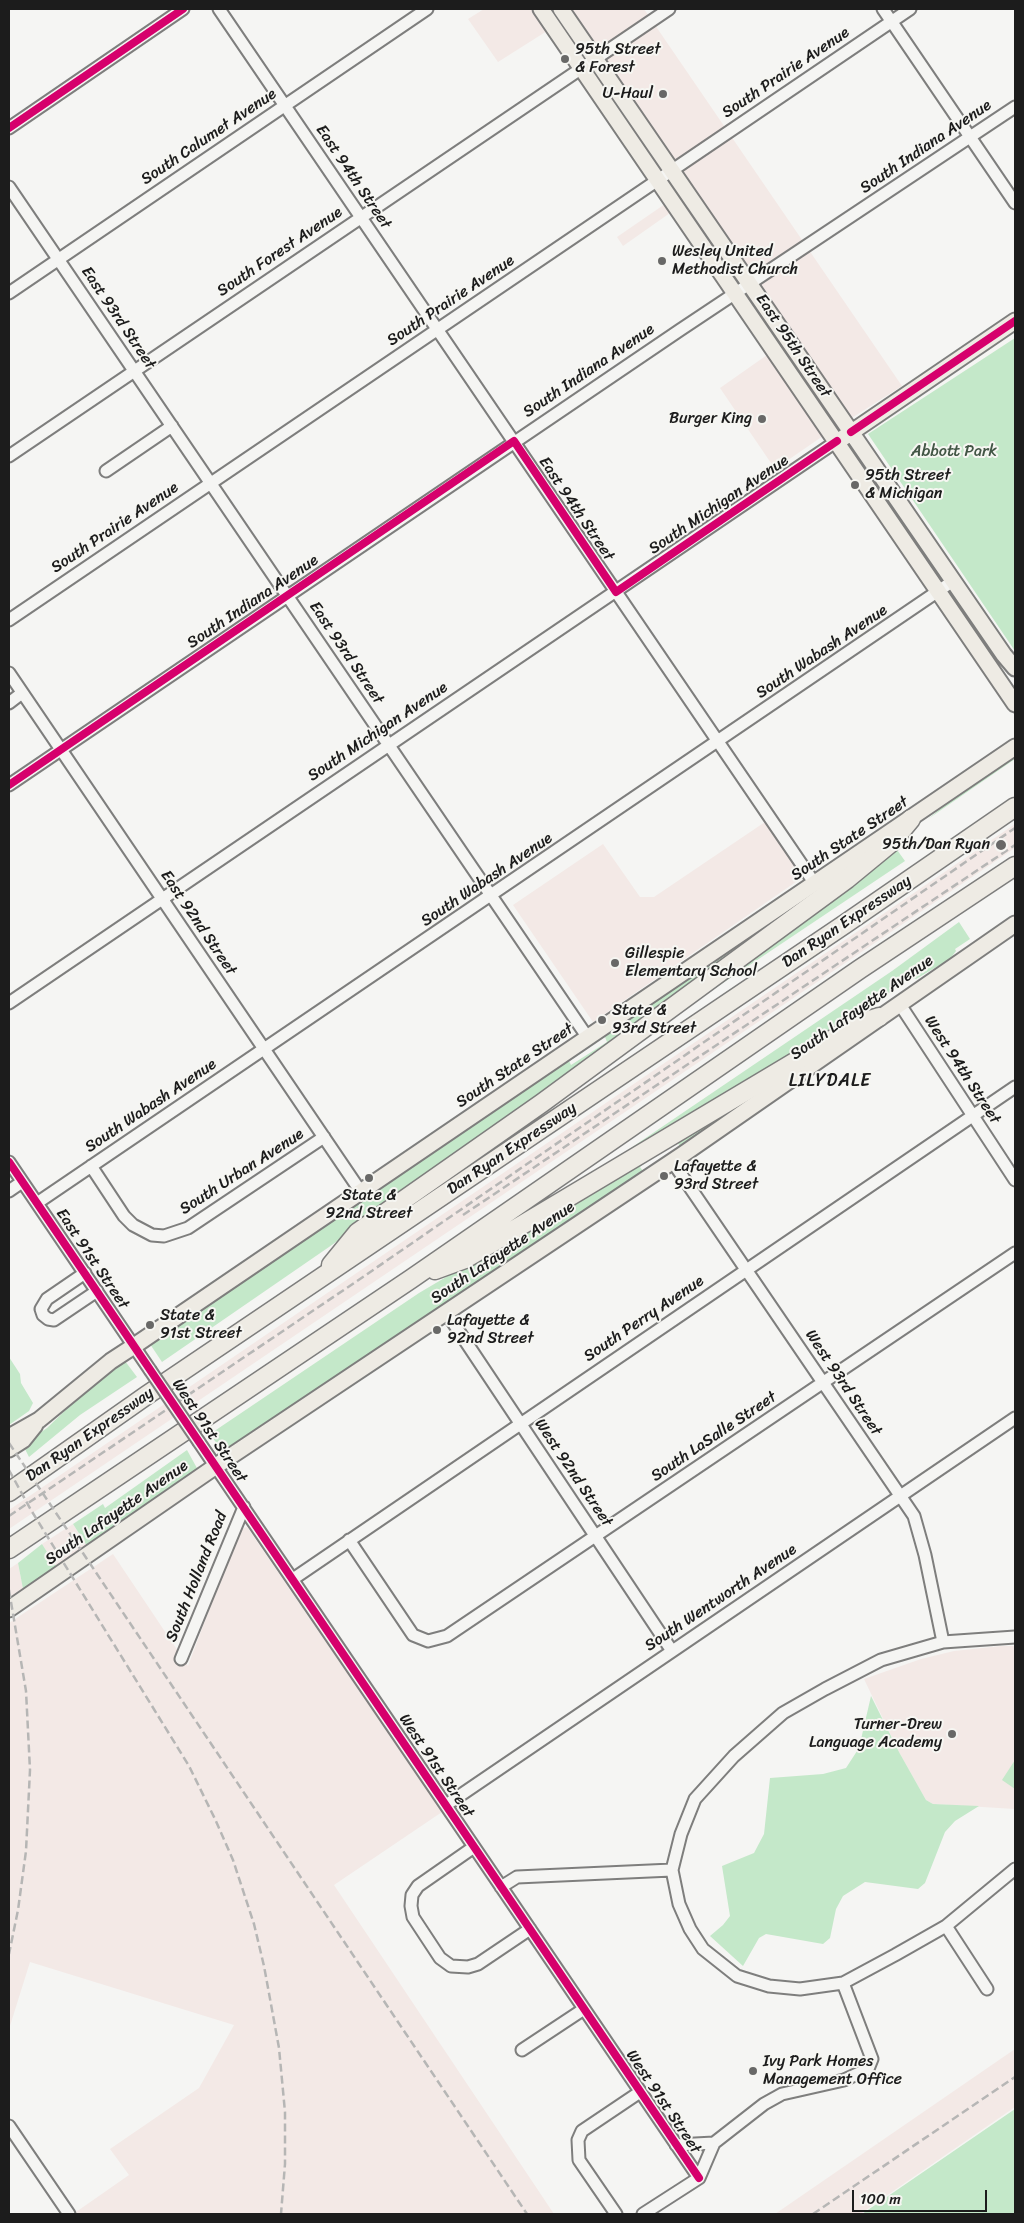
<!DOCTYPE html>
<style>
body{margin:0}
#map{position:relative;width:1024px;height:2223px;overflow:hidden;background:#f5f5f3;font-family:Sriracha,sans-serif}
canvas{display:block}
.frame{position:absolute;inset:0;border:10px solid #1c1c1c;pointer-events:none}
.scale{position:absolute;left:852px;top:2190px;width:135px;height:22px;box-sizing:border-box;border:2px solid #1c1c1c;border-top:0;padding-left:6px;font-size:15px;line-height:18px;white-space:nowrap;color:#1c1c1c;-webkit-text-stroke:4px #f6f6f2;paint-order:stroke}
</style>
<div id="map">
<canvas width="1024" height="2223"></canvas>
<div class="frame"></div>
<div class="scale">100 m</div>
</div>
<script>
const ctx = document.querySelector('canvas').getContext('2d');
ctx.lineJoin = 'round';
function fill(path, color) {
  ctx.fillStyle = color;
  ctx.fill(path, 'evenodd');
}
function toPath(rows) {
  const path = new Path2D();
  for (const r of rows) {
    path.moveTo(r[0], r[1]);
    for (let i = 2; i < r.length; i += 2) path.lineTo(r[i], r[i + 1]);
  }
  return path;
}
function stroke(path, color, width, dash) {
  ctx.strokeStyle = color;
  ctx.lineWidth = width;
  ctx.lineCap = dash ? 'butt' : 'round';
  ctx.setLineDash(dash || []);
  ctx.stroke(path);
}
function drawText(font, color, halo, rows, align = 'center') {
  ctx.font = font + ' Sriracha,sans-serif';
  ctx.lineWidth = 4;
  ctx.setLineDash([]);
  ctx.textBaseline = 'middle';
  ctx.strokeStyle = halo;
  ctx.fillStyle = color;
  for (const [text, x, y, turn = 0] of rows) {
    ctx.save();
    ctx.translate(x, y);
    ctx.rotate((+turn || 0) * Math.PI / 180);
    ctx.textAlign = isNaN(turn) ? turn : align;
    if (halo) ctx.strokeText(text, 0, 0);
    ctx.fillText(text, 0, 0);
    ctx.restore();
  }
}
fill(toPath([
 [484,9,532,9,547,31,498,62,468,19],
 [570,9,644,9,902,386,850,419],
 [665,204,670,213,623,246,617,237],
 [767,355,823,436,775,469,720,388],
 [765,822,803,877,593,1022,513,905,603,844,640,897,654,897],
 [1015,824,1015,848,9,1529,9,1510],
 [73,1524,87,1546,56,1566,42,1544],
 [247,1527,442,1812,334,1885,554,2214,77,2214,76,2212,129,2175,110,2149,199,2088,234,2025,30,1962,9,2029,9,1623,113,1554,188,1666,239,1530],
 [18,1563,23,1589,9,1599,9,1569],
 [1001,1646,1015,1646,1015,1809,933,1804,926,1800,899,1752,864,1679,921,1659,954,1651],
 [1015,2049,1015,2107,860,2214,775,2214]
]), '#f3e9e6');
fill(toPath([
 [1015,338,1015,651,868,434],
 [1015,755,1015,759,928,819,962,791],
 [895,847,905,861,687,1007],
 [792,909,794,912,329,1247,162,1362,150,1344,582,1050,583,1052,569,1061,571,1065,607,1042,605,1037,611,1032],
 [959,922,970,939,955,949,956,951,950,959,916,979,911,978,800,1054,591,1175,892,971],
 [749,1098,680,1146,677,1142,642,1165,640,1167,643,1171,225,1452,222,1451,210,1434,419,1293],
 [9,1357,20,1374,21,1383,33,1403,29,1411,9,1425],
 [125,1361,137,1377,80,1415,29,1457,23,1445,47,1428,76,1400],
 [187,1450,198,1470,87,1546,73,1524,103,1504,105,1508],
 [42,1544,56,1566,23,1589,18,1563],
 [871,1696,899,1752,926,1800,933,1804,979,1806,955,1821,945,1832,925,1883,918,1889,865,1882,843,1896,836,1909,830,1938,823,1944,766,1934,759,1938,743,1966,710,1936,723,1925,730,1916,722,1866,754,1853,764,1834,770,1778,823,1774,846,1768,859,1748],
 [1015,1760,1015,1789,1002,1780],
 [1015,2109,1015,2214,862,2214]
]), '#c4e8c9');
const minor = toPath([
 [219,9,815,884],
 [883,9,1015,203],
 [9,128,183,9],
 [9,187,588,1038],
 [9,293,427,9],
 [9,456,669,9],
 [106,471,172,426],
 [9,620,910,9],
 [9,673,361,1192],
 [9,703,22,693],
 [9,785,680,330,1015,107],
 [9,1003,837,441],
 [899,1003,1015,1180],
 [672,1161,914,1516,925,1555,943,1642],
 [9,1162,150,1370],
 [91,1166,124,1216,133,1225,152,1235,164,1236,188,1228,324,1137],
 [9,1191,22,1182],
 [37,1203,953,581],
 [85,1273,47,1299,41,1309,43,1315,48,1319,54,1320,97,1291],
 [446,1312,672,1651],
 [199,1442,699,2178],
 [349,1540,413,1635,428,1641,447,1636,1015,1253],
 [293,1579,1015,1087],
 [1015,1637,943,1642,881,1660,825,1689,783,1713,734,1756,695,1799,681,1834,672,1870,679,1904,690,1929,703,1949,737,1976,769,1986,800,1989,843,1983,895,1955,946,1926,1015,1869],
 [181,1659,244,1507],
 [446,1805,1015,1418],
 [474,1847,418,1886,412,1895,411,1906,413,1917,440,1958,451,1966,468,1967,478,1964,530,1929],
 [501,1887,517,1877,672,1870],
 [946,1926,987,1989],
 [522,2050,584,2009],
 [9,2126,69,2214],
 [676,2145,714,2143],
 [616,2214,579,2160,578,2140,582,2131,640,2092],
 [643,2214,699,2178,714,2143,764,2104,782,2094,844,2080,868,2069,872,2059,843,1983]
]);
const major = toPath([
 [541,9,1015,704],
 [561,9,1004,655,1015,668],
 [843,438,1015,321],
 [9,1437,39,1420,111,1361,134,1346,1015,747],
 [9,1449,23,1440,35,1425],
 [9,1609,216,1466,682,1155,1015,924]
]);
const highway = toPath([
 [331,1265,358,1232,542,1103,847,879,892,842,911,819],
 [435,1270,465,1259,860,1023,879,1017],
 [9,1492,147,1395,845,924,1015,807],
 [9,1549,411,1279,860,969,1015,866]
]);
stroke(minor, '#7e7e7d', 15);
stroke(major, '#7e7e7d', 19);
stroke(highway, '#7e7e7d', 21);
stroke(minor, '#f5f5f3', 11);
stroke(major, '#eeebe4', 15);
stroke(highway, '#eeebe4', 18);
stroke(toPath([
 [463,1215,1015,845],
 [9,1443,527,2214],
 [9,1470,31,1510,189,1766,215,1819,233,1860,254,1924,264,1966,279,2048,285,2112,285,2164,281,2214],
 [9,1516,360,1279,1015,828],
 [9,1590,26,1691,30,1770,26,1851,18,1910,9,1954],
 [813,2214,1015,2077]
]), '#b6b6b5', 2.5, [8, 4]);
const minorBridge = toPath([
 [150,1370,199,1442]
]);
stroke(minorBridge, '#7e7e7d', 15, []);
stroke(minorBridge, '#f5f5f3', 11);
stroke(toPath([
 [9,128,183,9],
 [851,432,1015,321],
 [9,785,514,441,616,592,837,441],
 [9,1162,699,2178]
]), '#d6006c', 8);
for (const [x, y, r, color] of [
 [565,59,5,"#686867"],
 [663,94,5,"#686867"],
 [662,261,5,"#686867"],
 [762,419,5,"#686867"],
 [855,485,5,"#686867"],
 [1001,845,6,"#686867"],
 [615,963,5,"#686867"],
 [602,1020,5,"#686867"],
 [664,1176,5,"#686867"],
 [369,1178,5,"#686867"],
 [150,1325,5,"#686867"],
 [437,1330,5,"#686867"],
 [952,1734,5,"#686867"],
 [753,2071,5,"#686867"]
]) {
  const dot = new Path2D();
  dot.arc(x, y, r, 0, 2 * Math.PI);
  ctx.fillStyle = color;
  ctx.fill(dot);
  stroke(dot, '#f6f6f2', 2);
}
drawText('16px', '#1c1c1c', '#f6f6f2', [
 ["95th Street",575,50],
 ["& Forest",575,68],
 ["U-Haul",653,94,"right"],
 ["Wesley United",672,252],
 ["Methodist Church",672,270],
 ["Burger King",752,419,"right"],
 ["95th Street",865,476],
 ["& Michigan",865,494],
 ["95th/Dan Ryan",990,845,"right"],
 ["Gillespie",625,954],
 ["Elementary School",625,972],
 ["State &",612,1011],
 ["93rd Street",612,1029],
 ["Lafayette &",674,1167],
 ["93rd Street",674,1185],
 ["State &",369,1196,"center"],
 ["92nd Street",369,1214,"center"],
 ["State &",160,1316],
 ["91st Street",160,1334],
 ["Lafayette &",447,1321],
 ["92nd Street",447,1339],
 ["Turner-Drew",942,1725,"right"],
 ["Language Academy",942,1743,"right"],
 ["Ivy Park Homes",763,2062],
 ["Management Office",763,2080]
], 'left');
drawText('16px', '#1c1c1c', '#f6f6f2', [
 ["South Prairie Avenue",786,73,-34],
 ["South Calumet Avenue",209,137,-34],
 ["South Indiana Avenue",926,147,-34],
 ["East 94th Street",353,177,56],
 ["South Forest Avenue",280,252,-34],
 ["South Prairie Avenue",451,301,-34],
 ["East 93rd Street",118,318,56],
 ["East 95th Street",793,346,56],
 ["South Indiana Avenue",589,371,-34],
 ["South Michigan Avenue",719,505,-34],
 ["East 94th Street",576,509,56],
 ["South Prairie Avenue",115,528,-34],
 ["South Indiana Avenue",253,602,-34],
 ["South Wabash Avenue",822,652,-34],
 ["East 93rd Street",346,653,56],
 ["South Michigan Avenue",378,732,-34],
 ["South State Street",850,839,-34],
 ["South Wabash Avenue",487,880,-34],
 ["Dan Ryan Expressway",847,922,-34],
 ["East 92nd Street",198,923,56],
 ["South Lafayette Avenue",862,1008,-35],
 ["South State Street",515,1066,-34],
 ["West 94th Street",962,1070,57],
 ["South Wabash Avenue",151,1106,-34],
 ["Dan Ryan Expressway",512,1149,-34],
 ["South Urban Avenue",242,1172,-33],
 ["South Lafayette Avenue",503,1253,-34],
 ["East 91st Street",92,1259,56],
 ["South Perry Avenue",644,1319,-34],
 ["West 93rd Street",843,1383,56],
 ["West 91st Street",209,1431,56],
 ["Dan Ryan Expressway",90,1435,-35],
 ["South LaSalle Street",714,1437,-34],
 ["West 92nd Street",573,1473,56],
 ["South Lafayette Avenue",117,1513,-35],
 ["South Holland Road",197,1577,-68],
 ["South Wentworth Avenue",721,1598,-34],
 ["West 91st Street",436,1766,56],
 ["West 91st Street",663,2102,56]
]);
drawText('16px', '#425645', '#f6f6f2', [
 ["Abbott Park",954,452]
]);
ctx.letterSpacing = '1px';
drawText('18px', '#1c1c1c', '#f6f6f2', [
 ["LILYDALE",830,1081]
]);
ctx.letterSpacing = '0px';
</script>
